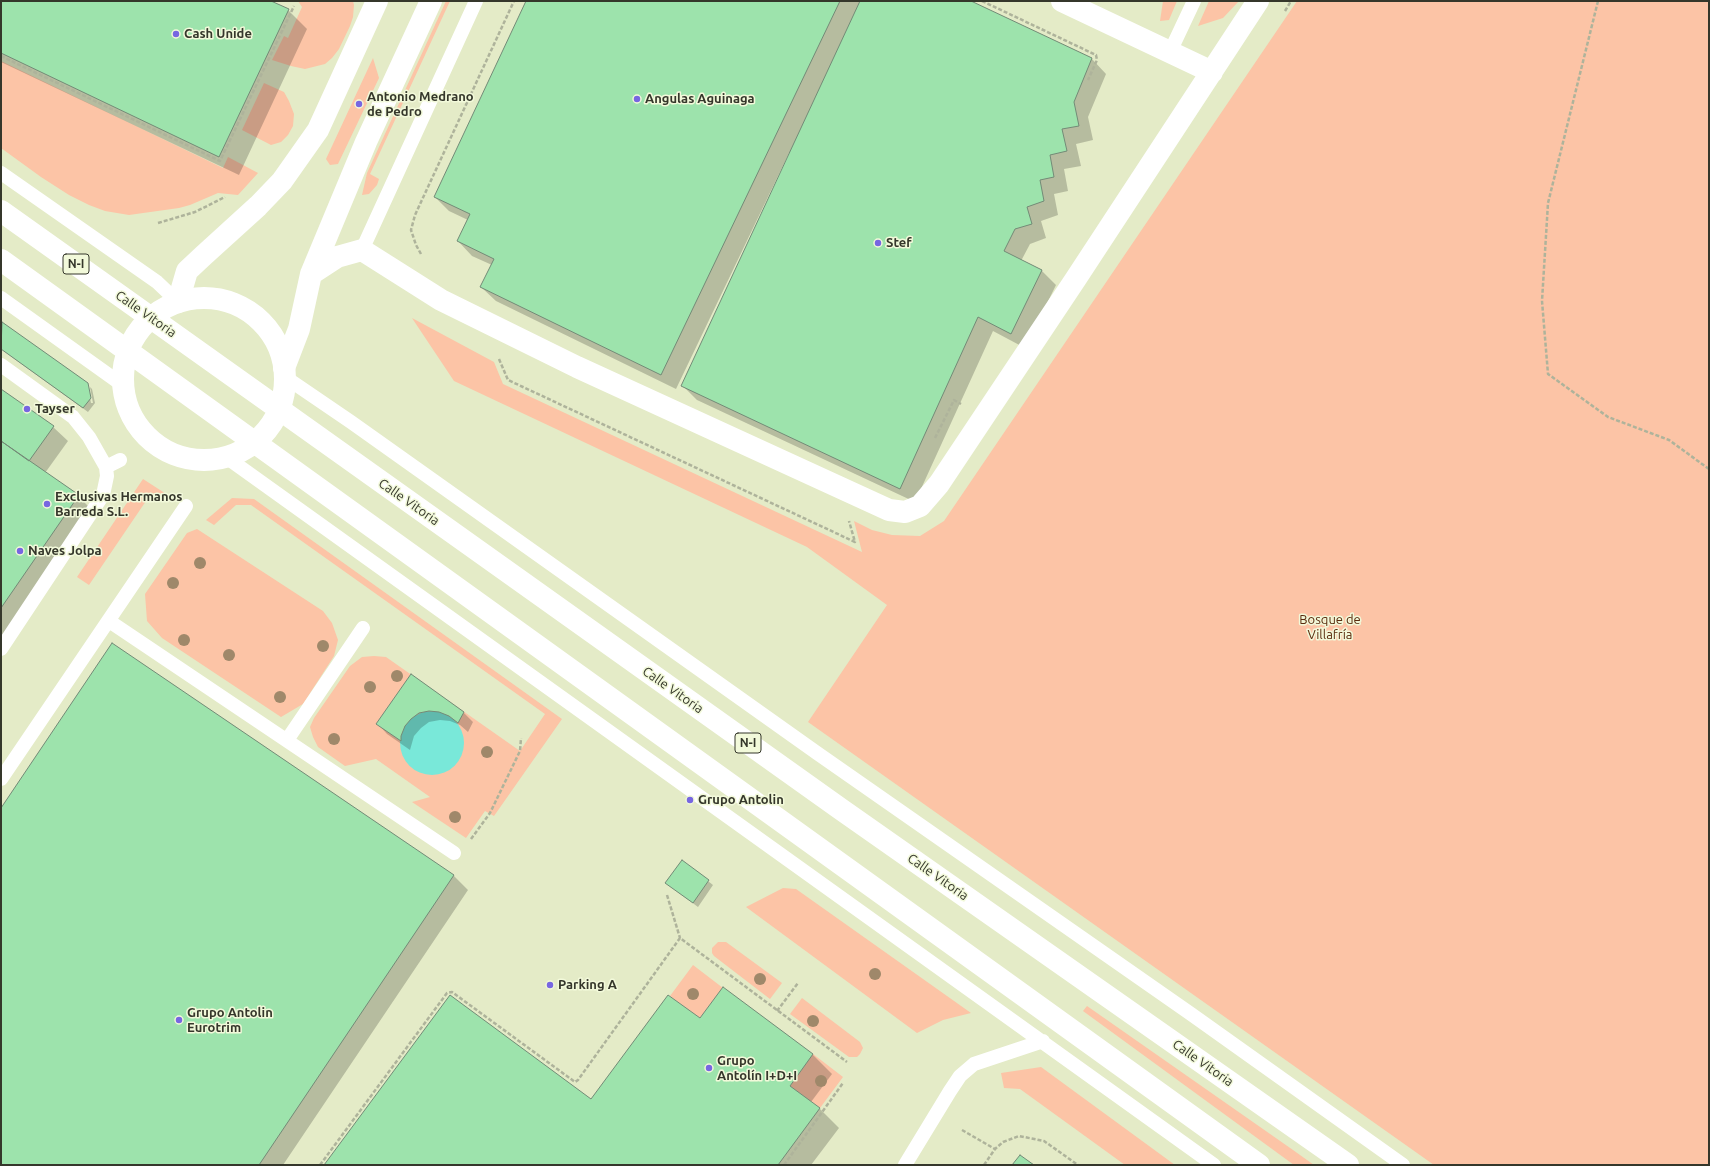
<!DOCTYPE html>
<meta charset="utf-8">
<style>
body{margin:0}
#map{position:relative;width:1710px;height:1166px;overflow:hidden;background:#f2f9da;font-family:Ubuntu,sans-serif}
canvas{display:block}
.frame{position:absolute;inset:0;border:2px solid #35372b;pointer-events:none}
</style>
<div id="map">
<canvas width="1710" height="1166"></canvas>
<div class="frame"></div>
</div>
<script>
const ctx = document.querySelector('canvas').getContext('2d');
ctx.lineJoin = 'round';
function fill(path, color) {
  ctx.fillStyle = color;
  ctx.fill(path, 'evenodd');
}
function toPath(rows) {
  const path = new Path2D();
  for (const r of rows) {
    if (r.length === 3) {
      path.moveTo(r[0] + r[2], r[1]);
      path.arc(r[0], r[1], r[2], 0, 2 * Math.PI);
      continue;
    }
    path.moveTo(r[0], r[1]);
    for (let i = 2; i < r.length; i += 2) path.lineTo(r[i], r[i + 1]);
  }
  return path;
}
function stroke(path, color, width, dash) {
  ctx.strokeStyle = color;
  ctx.lineWidth = width;
  ctx.lineCap = dash ? 'butt' : 'round';
  ctx.setLineDash(dash || []);
  ctx.stroke(path);
}
function drawText(font, color, halo, rows, align = 'center') {
  ctx.font = font + ' Ubuntu,sans-serif';
  ctx.lineWidth = 3;
  ctx.setLineDash([]);
  ctx.textBaseline = 'middle';
  ctx.strokeStyle = halo;
  ctx.fillStyle = color;
  for (const [text, x, y, turn = 0] of rows) {
    ctx.save();
    ctx.translate(x, y);
    ctx.rotate((+turn || 0) * Math.PI / 180);
    ctx.textAlign = isNaN(turn) ? turn : align;
    if (halo) ctx.strokeText(text, 0, 0);
    ctx.fillText(text, 0, 0);
    ctx.restore();
  }
}
fill(toPath([
 [1,1,1709,1,1709,1165,1,1165]
]), '#e4ebc7');
fill(toPath([
 [298,1,353,1,354,5,353,17,350,26,339,49,332,58,325,64,305,69,291,66,272,60,284,36,288,38,302,7],
 [446,1,450,1,370,174,379,179,377,185,369,194,362,195,367,173],
 [1163,1,1177,1,1169,20,1160,21],
 [1209,1,1239,1,1223,18,1198,26],
 [1297,1,1709,1,1709,1165,1434,1165,808,722,887,605,807,547,454,381,412,318,494,362,503,384,862,552,854,521,872,530,892,535,920,536,944,521],
 [373,58,379,78,338,164,330,165,326,159],
 [1,61,223,168,228,157,258,173,238,195,218,193,190,205,179,208,129,215,105,211,89,205,69,195,41,177,1,148],
 [264,83,284,92,289,101,294,114,293,126,288,135,281,142,271,145,242,130],
 [143,479,174,499,146,501,89,585,77,577],
 [232,498,254,499,562,719,494,816,485,811,466,838,412,802,430,797,376,759,345,766,318,747,313,737,310,727,314,718,350,666,362,657,374,656,386,657,520,751,545,714,251,505,236,505,214,525,206,520],
 [197,529,323,611,332,623,338,640,334,656,303,704,281,717,162,638,147,621,145,594,187,533],
 [783,888,796,889,971,1013,943,1020,917,1033,746,907],
 [718,942,726,942,782,983,770,999,714,956,712,953,712,948],
 [693,965,723,988,700,1019,670,996],
 [802,998,860,1042,863,1048,860,1054,857,1057,849,1057,790,1014],
 [1087,1006,1293,1150,1314,1165,1294,1165,1083,1011],
 [813,1054,843,1077,820,1108,790,1086],
 [1041,1067,1175,1165,1125,1165,1020,1089,1004,1088,1001,1073]
]), '#fcc4a6');
fill(toPath([
 [432,743,32]
]), '#79e8d9');
fill(toPath([
 [1,1,269,1,288,10,307,29,239,175,1,62],
 [527,1,968,1,1092,59,1106,74,1088,117,1093,140,1076,144,1081,166,1064,169,1068,191,1054,194,1058,215,1041,221,1046,238,1030,244,1021,261,1041,270,1056,285,1025,348,993,331,915,502,697,400,683,386,790,154,789,153,676,389,496,301,481,287,492,265,472,256,458,241,468,220,449,211,435,197],
 [2,323,87,384,91,403,93,403,90,387,92,389,95,403,88,412,1,349],
 [1,391,53,427,68,441,45,473,78,496,92,510,1,643],
 [112,644,454,876,468,890,283,1165,1,1165,1,809],
 [411,675,463,712,473,722,468,732,460,725,450,721,440,720,429,722,421,728,414,736,410,750,387,734,378,724],
 [682,861,713,885,698,907,666,883],
 [723,989,813,1055,832,1074,811,1102,820,1109,839,1128,811,1165,325,1165,591,1101,700,1020]
]), '#0003');
const building = toPath([
 [1,1,271,1,289,9,219,157,1,53,1,1],
 [526,1,840,1,661,375,480,287,494,259,457,241,470,214,434,197,526,1],
 [860,1,971,1,1092,58,1074,102,1079,126,1062,129,1067,151,1050,155,1054,177,1040,180,1044,201,1027,207,1032,224,1015,229,1004,251,1042,270,1011,334,978,317,900,489,681,386,860,1],
 [2,322,88,383,91,398,83,408,1,349,2,322],
 [1,389,54,426,29,461,1,441,1,389],
 [1,441,79,495,1,608,1,441],
 [112,643,454,875,259,1165,1,1165,1,808,112,643],
 [411,674,464,712,458,723,449,716,439,712,429,711,419,713,411,719,405,726,401,736,401,741,376,724,411,674],
 [682,860,709,880,693,903,665,883,682,860],
 [723,987,813,1054,790,1086,820,1108,778,1165,324,1165,450,995,591,1099,668,995,700,1018,723,987],
 [1020,1155,1034,1165,1012,1165,1020,1155]
]);
fill(building, '#9de3ac');
stroke(building, '#738b77', 1);
stroke(toPath([
 [982,1,1096,55,1097,60,1088,80],
 [1598,1,1548,203,1542,301,1548,374,1608,417,1669,440,1709,469],
 [1285,11,1291,1],
 [1,56,220,161,294,6],
 [158,223,195,212,225,197],
 [421,254,416,245,411,230,415,215,514,1],
 [499,359,508,380,855,542,849,521],
 [935,438,954,400,961,404],
 [471,839,490,813,520,751,521,738],
 [667,895,680,938],
 [777,1011,798,983],
 [962,1130,995,1149],
 [320,1165,447,993,452,992,575,1082,578,1080,680,938,847,1062],
 [784,1165,843,1083],
 [984,1165,995,1149,1003,1142,1019,1136,1044,1141,1078,1165]
]), '#aeb39b', 2.5, [4, 2]);
stroke(toPath([
 [1170,52,1194,1],
 [1,173,157,282,178,302],
 [362,250,476,1],
 [1,298,124,386],
 [1,365,73,417,89,437,106,467],
 [285,377,351,422,817,753,1191,1014,1403,1165],
 [226,457,1214,1165],
 [109,621,454,853],
 [1,649,103,495,107,476,106,467,120,460],
 [287,740,363,628],
 [1,779,186,506],
 [905,1165,950,1091,960,1076,974,1064,1043,1041]
]), '#fff', 14);
stroke(toPath([
 [1062,1,1212,72],
 [311,274,337,257,362,250,441,300,577,367,889,510,905,512,920,506,939,484,1075,280,1258,1],
 [178,302,187,271,203,256,258,206,282,181,318,130,377,1],
 [284,368,299,329,311,274,366,142,431,1]
]), '#fff', 22);
stroke(toPath([
 [1,211,842,810,1348,1165],
 [1,260,1259,1165],
 [204,379,81]
]), '#fff', 22);
ctx.fillStyle = '#9f886a';
for (const [x, y] of [
 [200,563],
 [173,583],
 [184,640],
 [323,646],
 [229,655],
 [397,676],
 [370,687],
 [280,697],
 [334,739],
 [487,752],
 [455,817],
 [875,974],
 [760,979],
 [693,994],
 [813,1021],
 [821,1081]
]) {
  ctx.beginPath();
  ctx.arc(x, y, 6, 0, 2 * Math.PI);
  ctx.fill();
}
for (const [x, y, r, color] of [
 [176,34,4,"#7766e1"],
 [637,99,4,"#7766e1"],
 [359,104,4,"#7766e1"],
 [878,243,4,"#7766e1"],
 [27,409,4,"#7766e1"],
 [47,504,4,"#7766e1"],
 [20,551,4,"#7766e1"],
 [690,800,4,"#7766e1"],
 [550,985,4,"#7766e1"],
 [179,1020,4,"#7766e1"],
 [709,1068,4,"#7766e1"]
]) {
  const dot = new Path2D();
  dot.arc(x, y, r, 0, 2 * Math.PI);
  ctx.fillStyle = color;
  ctx.fill(dot);
  stroke(dot, '#f2f9da', 1.5);
}
for (const [x, y, w] of [
 [76,264,26],
 [748,743,26]
]) {
  const box = new Path2D();
  box.roundRect(x - w / 2, y - 10, w, 20, 3);
  ctx.fillStyle = '#f2f9da';
  ctx.fill(box);
  stroke(box, '#35372b', 1);
}
drawText('bold 12px', '#35372b', null, [
 ["N-I",76,264],
 ["N-I",748,743]
]);
drawText('bold 13px', '#35372b', '#f2f9da', [
 ["Cash Unide",184,34],
 ["Antonio Medrano",367,97],
 ["de Pedro",367,112],
 ["Angulas Aguinaga",645,99],
 ["Stef",886,243],
 ["Tayser",35,409],
 ["Exclusivas Hermanos",55,497],
 ["Barreda S.L.",55,512],
 ["Naves Jolpa",28,551],
 ["Grupo Antolin",698,800],
 ["Parking A",558,985],
 ["Grupo Antolin",187,1013],
 ["Eurotrim",187,1028],
 ["Grupo",717,1061],
 ["Antolín I+D+I",717,1076]
], 'left');
drawText('13px', '#35372b', '#f2f9da', [
 ["Calle Vitoria",146,314,35],
 ["Calle Vitoria",409,502,35],
 ["Calle Vitoria",673,690,35],
 ["Calle Vitoria",938,877,35],
 ["Calle Vitoria",1203,1063,35]
]);
drawText('13px', '#5b2c0e', '#f2f9da', [
 ["Bosque de",1330,620],
 ["Villafría",1330,635]
]);
</script>
